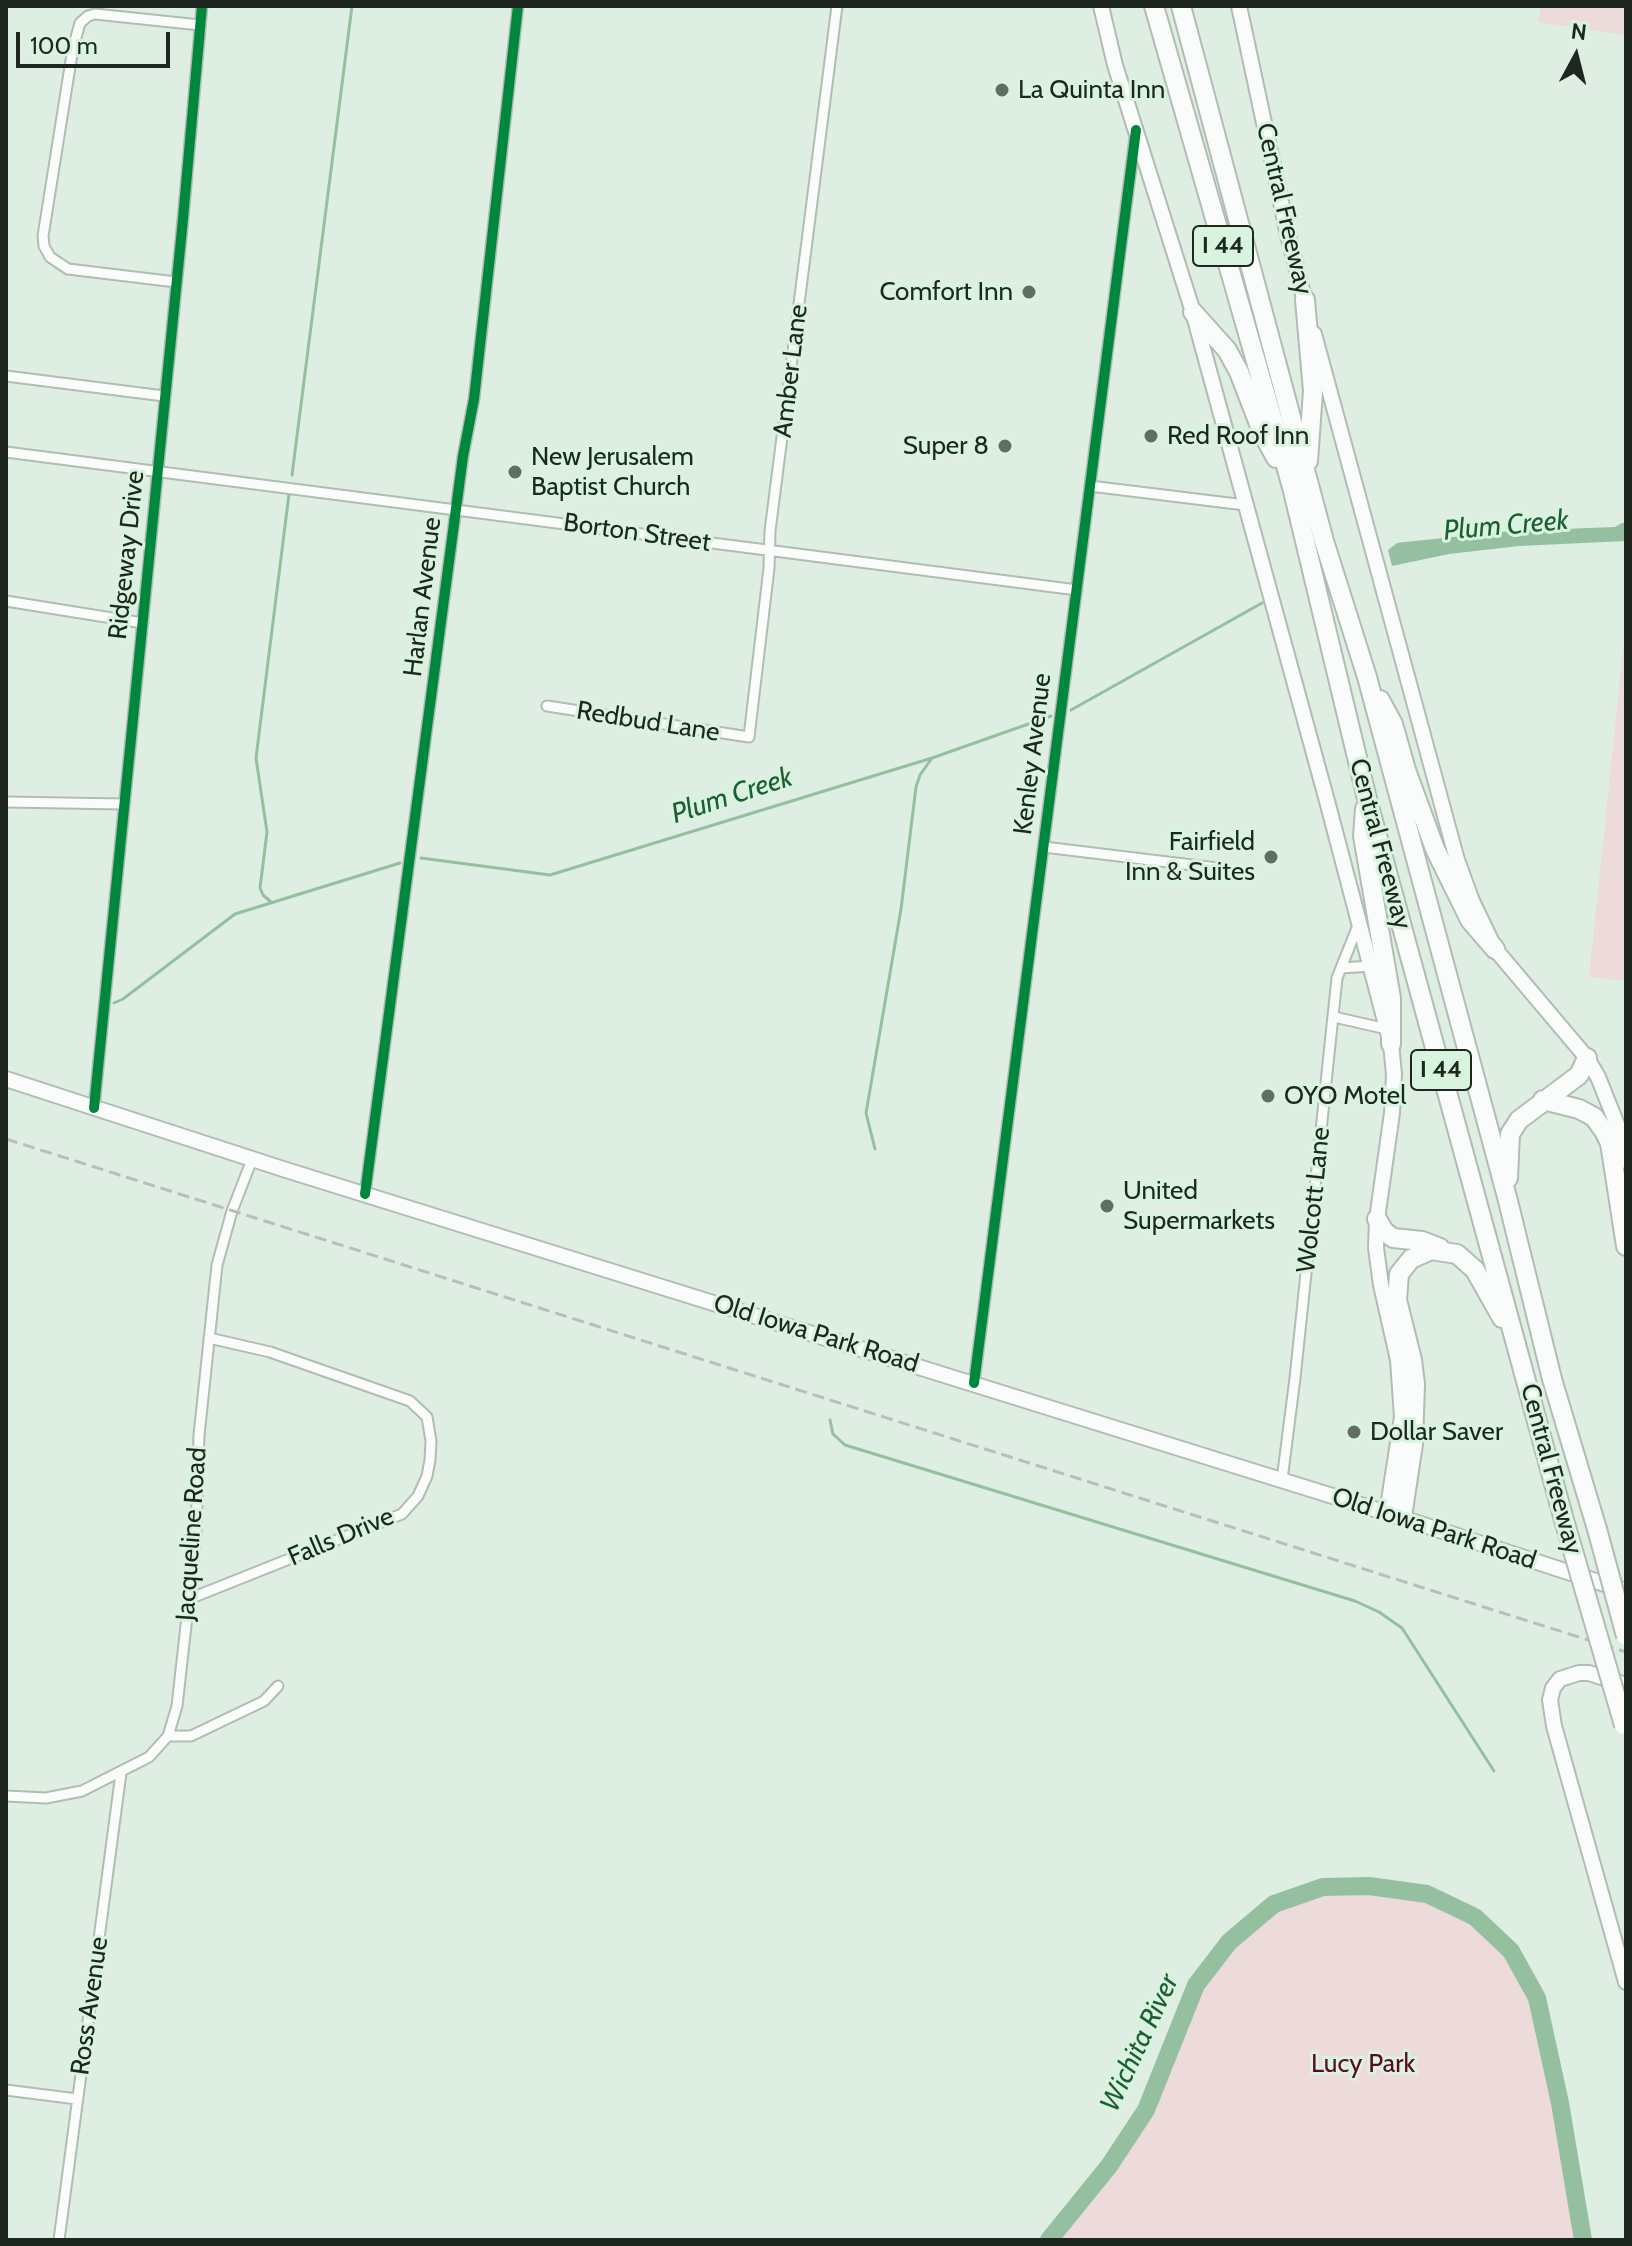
<!DOCTYPE html>
<style>
body{margin:0}
#map{position:relative;width:1632px;height:2246px;overflow:hidden;background:#dfeee2;font-family:Cabin,sans-serif}
canvas{display:block}
.frame{position:absolute;inset:0;border:8px solid #1d271f;pointer-events:none}
.north{position:absolute;left:1536px;top:16px;width:80px;height:80px;-webkit-text-stroke:6px #d9f4de;paint-order:stroke;rotate:7deg;font-size:22px;font-weight:700;line-height:32px;text-align:center;color:#1d271f}
.north::after{content:'';display:block;margin:auto;width:28px;height:36px;background:#1d271f;clip-path:polygon(50% 0,100% 100%,50% 72%,0 100%)}
.scale{position:absolute;left:16px;top:32px;width:154px;height:36px;box-sizing:border-box;border:4px solid #1d271f;border-top:0;padding-left:10px;font-size:24px;line-height:28px;white-space:nowrap;color:#1d271f;-webkit-text-stroke:6px #d9f4de;paint-order:stroke}
</style>
<div id="map">
<canvas width="1632" height="2246"></canvas>
<div class="frame"></div>
<div class="north">N</div>
<div class="scale">100 m</div>
</div>
<script>
const ctx = document.querySelector('canvas').getContext('2d');
ctx.lineJoin = 'round';
function fill(path, color) {
  ctx.fillStyle = color;
  ctx.fill(path, 'evenodd');
}
function toPath(rows) {
  const path = new Path2D();
  for (const r of rows) {
    path.moveTo(r[0], r[1]);
    for (let i = 2; i < r.length; i += 2) path.lineTo(r[i], r[i + 1]);
  }
  return path;
}
function stroke(path, color, width, dash) {
  ctx.strokeStyle = color;
  ctx.lineWidth = width;
  ctx.lineCap = dash ? 'butt' : 'round';
  ctx.setLineDash(dash || []);
  ctx.stroke(path);
}
function drawText(font, color, halo, rows, align = 'center') {
  ctx.font = font + ' Cabin,sans-serif';
  ctx.lineWidth = 6;
  ctx.setLineDash([]);
  ctx.textBaseline = 'middle';
  ctx.strokeStyle = halo;
  ctx.fillStyle = color;
  for (const [text, x, y, turn = 0] of rows) {
    ctx.save();
    ctx.translate(x, y);
    ctx.rotate((+turn || 0) * Math.PI / 180);
    ctx.textAlign = isNaN(turn) ? turn : align;
    if (halo) ctx.strokeText(text, 0, 0);
    ctx.fillText(text, 0, 0);
    ctx.restore();
  }
}
fill(toPath([
 [1541,6,1626,6,1626,35,1538,22],
 [1626,621,1626,981,1589,977],
 [1369,1886,1427,1894,1475,1917,1511,1951,1537,1998,1560,2103,1583,2240,1049,2240,1109,2166,1146,2110,1196,1985,1229,1942,1274,1904,1323,1887]
]), '#eddada');
fill(toPath([
 [1622,523,1626,523,1626,541,1519,546,1449,554,1392,566,1388,550,1397,543,1405,542,1511,531,1615,527]
]), '#94c09f');
stroke(toPath([
 [292,475,352,6],
 [1071,710,1262,603],
 [421,858,550,875,932,758,1051,716],
 [271,902,263,895,260,888,267,832,256,758,289,494],
 [114,1003,123,999,235,914,400,863],
 [875,1149,866,1113,901,909,916,787,920,775,932,758],
 [830,1420,833,1434,845,1445,1355,1601,1379,1612,1402,1628,1494,1771]
]), '#94c09f', 3);
stroke(toPath([
 [1049,2240,1109,2166,1146,2110,1196,1985,1229,1942,1274,1904,1323,1887,1369,1886,1427,1894,1475,1917,1511,1951,1537,1998,1560,2103,1583,2240]
]), '#94c09f', 18);
const minor = toPath([
 [176,282,68,269,50,257,44,246,43,236,73,48,80,23,88,16,95,14,200,25],
 [6,376,164,396],
 [6,452,1077,590],
 [1090,486,1245,505],
 [6,601,143,623],
 [547,706,749,737,769,568,770,531,837,6],
 [6,802,123,804],
 [1044,847,1217,868],
 [1341,968,1371,966],
 [1334,1017,1387,1029],
 [94,1108,183,219,202,6],
 [365,1194,463,456,474,399,518,6],
 [974,1383,1135,137],
 [1282,1480,1295,1378,1337,978,1359,923],
 [189,1599,402,1514,418,1496,427,1476,430,1460,431,1441,427,1417,410,1401,270,1352,209,1338],
 [168,1736,191,1736,264,1701,278,1686],
 [6,1796,46,1798,82,1791,149,1757,168,1736,177,1706,196,1536,199,1435,217,1265,232,1211,253,1157],
 [6,2090,77,2099],
 [59,2240,121,1773]
]);
const secondary = toPath([
 [1101,6,1115,65,1193,312,1327,801,1391,1044,1394,1074,1392,1113,1377,1219,1376,1248,1381,1285,1398,1360,1402,1417,1387,1513],
 [1239,6,1288,235,1307,310],
 [1314,334,1457,860,1472,901,1495,949,1587,1058,1598,1077,1622,1137,1626,1161],
 [6,1079,283,1169,1387,1513,1626,1591],
 [1626,1685,1589,1673,1579,1673,1560,1679,1553,1688,1550,1700,1554,1726,1626,1982]
]);
const motorway = toPath([
 [1154,6,1292,487,1367,799,1564,1520],
 [1181,6,1324,541,1367,677,1507,1197,1552,1379,1597,1529],
 [1305,300,1313,391,1308,461],
 [1193,312,1227,350,1239,372,1263,434,1276,458],
 [1380,700,1393,724,1406,770,1435,849,1470,920,1495,949],
 [1365,809,1363,836,1391,998,1391,1044],
 [1543,1100,1579,1109,1594,1117,1604,1131,1610,1143,1626,1246],
 [1508,1178,1510,1134,1519,1120,1579,1075,1587,1058],
 [1377,1219,1384,1231,1393,1238,1422,1241,1440,1248],
 [1402,1517,1413,1444,1415,1384,1412,1360,1397,1300,1399,1274,1411,1259,1431,1250,1457,1254,1475,1270,1502,1318]
]);
stroke(minor, '#b1bcb3', 13);
stroke(secondary, '#b1bcb3', 18);
stroke(motorway, '#b1bcb3', 22);
stroke(minor, '#fafcfb', 9);
stroke(secondary, '#fafcfb', 14);
stroke(motorway, '#fafcfb', 18);
stroke(toPath([
 [6,1139,1626,1652]
]), '#babebb', 3, [12, 6]);
const motorwayBridge = toPath([
 [1564,1520,1624,1725],
 [1597,1529,1626,1636]
]);
stroke(motorwayBridge, '#b1bcb3', 22, []);
stroke(motorwayBridge, '#fafcfb', 18);
stroke(toPath([
 [94,1108,183,219,202,6],
 [365,1194,463,456,474,399,518,6],
 [974,1383,1136,130]
]), '#00873e', 10);
for (const [x, y, r, color] of [
 [1002,90,8,"#616d63"],
 [1029,292,8,"#616d63"],
 [1151,436,8,"#616d63"],
 [1005,446,8,"#616d63"],
 [515,472,8,"#616d63"],
 [1271,857,8,"#616d63"],
 [1268,1096,8,"#616d63"],
 [1107,1206,8,"#616d63"],
 [1354,1432,8,"#616d63"]
]) {
  const dot = new Path2D();
  dot.arc(x, y, r, 0, 2 * Math.PI);
  ctx.fillStyle = color;
  ctx.fill(dot);
  stroke(dot, '#d9f4de', 3);
}
for (const [x, y, w] of [
 [1223,246,60],
 [1441,1070,60]
]) {
  const box = new Path2D();
  box.roundRect(x - w / 2, y - 20, w, 40, 6);
  ctx.fillStyle = '#d9f4de';
  ctx.fill(box);
  stroke(box, '#1d271f', 2);
}
drawText('bold 24px', '#1d271f', null, [
 ["I 44",1223,246],
 ["I 44",1441,1070]
]);
drawText('26px', '#1d271f', '#d9f4de', [
 ["La Quinta Inn",1018,90],
 ["Comfort Inn",1013,292,"right"],
 ["Red Roof Inn",1167,436],
 ["Super 8",989,446,"right"],
 ["New Jerusalem",531,457],
 ["Baptist Church",531,487],
 ["Fairfield",1255,842,"right"],
 ["Inn & Suites",1255,872,"right"],
 ["OYO Motel",1284,1096],
 ["United",1123,1191],
 ["Supermarkets",1123,1221],
 ["Dollar Saver",1370,1432]
], 'left');
drawText('26px', '#1d271f', '#d9f4de', [
 ["Central Freeway",1284,209,77],
 ["Amber Lane",791,371,-83],
 ["Borton Street",637,533,8],
 ["Ridgeway Drive",127,555,-84],
 ["Harlan Avenue",423,597,-83],
 ["Redbud Lane",648,722,9],
 ["Kenley Avenue",1033,754,-83],
 ["Central Freeway",1380,844,75],
 ["Wolcott Lane",1314,1200,-84],
 ["Old Iowa Park Road",816,1334,17],
 ["Central Freeway",1551,1469,75],
 ["Old Iowa Park Road",1434,1529,18],
 ["Jacqueline Road",192,1534,-86],
 ["Falls Drive",341,1537,-23],
 ["Ross Avenue",90,2006,-82]
]);
drawText('26px', '#5c072b', '#d9f4de', [
 ["Lucy Park",1363,2064]
]);
drawText('italic 28px', '#1e5e34', '#d9f4de', [
 ["Plum Creek",1506,526,-5],
 ["Plum Creek",732,796,-18],
 ["Wichita River",1140,2043,-65]
]);
</script>
